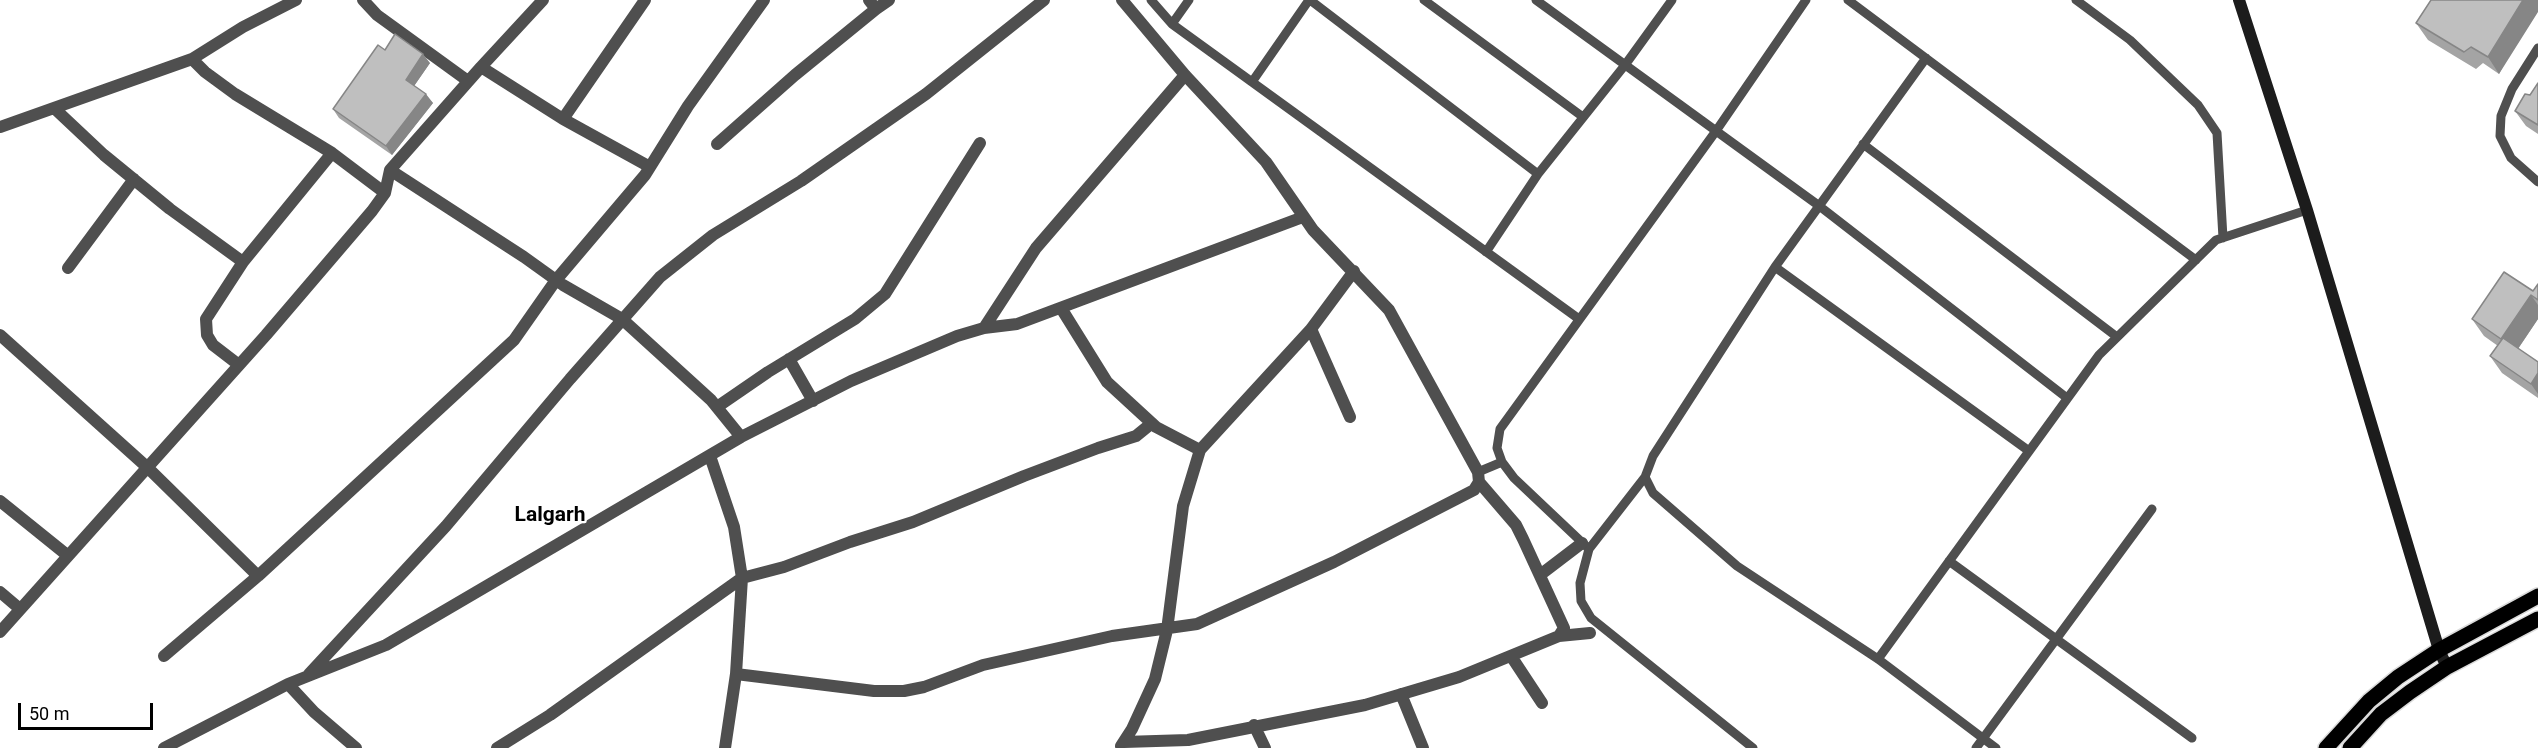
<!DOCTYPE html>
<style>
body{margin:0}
#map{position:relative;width:2538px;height:748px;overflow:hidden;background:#fff;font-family:Roboto,sans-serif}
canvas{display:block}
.scale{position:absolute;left:18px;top:703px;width:135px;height:27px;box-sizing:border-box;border:3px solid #000;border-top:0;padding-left:8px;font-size:18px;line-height:21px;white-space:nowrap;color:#000;-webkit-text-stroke:4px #fff;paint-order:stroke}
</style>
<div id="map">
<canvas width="2538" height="748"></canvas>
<div class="scale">50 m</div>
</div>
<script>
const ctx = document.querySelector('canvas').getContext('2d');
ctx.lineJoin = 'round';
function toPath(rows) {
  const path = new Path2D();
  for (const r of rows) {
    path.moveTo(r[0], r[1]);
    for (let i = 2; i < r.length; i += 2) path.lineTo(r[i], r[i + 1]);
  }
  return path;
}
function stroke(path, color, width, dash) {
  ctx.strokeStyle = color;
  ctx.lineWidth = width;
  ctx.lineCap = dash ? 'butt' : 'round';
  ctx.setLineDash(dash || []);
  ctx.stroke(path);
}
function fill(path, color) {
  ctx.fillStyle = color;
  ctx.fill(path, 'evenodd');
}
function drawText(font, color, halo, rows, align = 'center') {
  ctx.font = font + ' Roboto,sans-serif';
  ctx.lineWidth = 4.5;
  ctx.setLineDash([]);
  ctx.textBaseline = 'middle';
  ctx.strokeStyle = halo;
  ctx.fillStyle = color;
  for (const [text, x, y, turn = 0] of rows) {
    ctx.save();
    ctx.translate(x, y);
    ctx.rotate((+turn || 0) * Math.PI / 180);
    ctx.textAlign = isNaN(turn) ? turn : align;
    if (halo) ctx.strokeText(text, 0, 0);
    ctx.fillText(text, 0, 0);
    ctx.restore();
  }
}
const primary = toPath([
 [2326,748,2369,701,2398,677,2439,650,2538,596],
 [2350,748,2381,714,2410,692,2447,667,2538,619]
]);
stroke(primary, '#dbdbdb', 18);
stroke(toPath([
 [1151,0,1172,24],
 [1189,0,1172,24,1579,319],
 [1310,0,1538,174],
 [1424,0,1583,117],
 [1536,0,1818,205,2067,398],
 [1848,0,2196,260],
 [2076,0,2130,40,2198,105,2217,133,2223,238],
 [2538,48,2512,89,2501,116,2500,136,2511,158,2538,182],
 [1926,58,1775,267,1653,456,1645,477,1653,493,1737,566,1878,659,1996,748],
 [1252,82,1309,0],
 [1863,144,2117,337],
 [1486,252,1538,174,1625,65,1672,0],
 [1775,267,2029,451],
 [1478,472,1502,462],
 [1589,549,1645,477],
 [1949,561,2192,738],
 [1878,659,2099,355,2216,240,2307,210],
 [1753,748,1591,618,1581,601,1580,583,1589,549,1514,478,1502,462,1497,448,1500,429,1716,131,1806,0],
 [1976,748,2152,509]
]), '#4f4f4f', 9);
stroke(toPath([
 [296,0,243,27,192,59,205,72,235,94,332,153,385,193],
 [363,0,377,15,468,81],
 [869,0,876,9,889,0],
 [481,67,563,119,650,167],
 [54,108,104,155,170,209,243,262],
 [563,119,645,0],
 [0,127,192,59],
 [717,144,795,75,876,9],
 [390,170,524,257,563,285,622,319,711,400,741,437],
 [68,268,134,179],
 [1061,308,1107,382,1156,427,1200,450],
 [984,328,1036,248,1185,75],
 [1311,329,1350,417],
 [0,335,148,468,258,576],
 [789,359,813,401],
 [239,365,213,345,207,335,206,319,243,262,332,153],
 [717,407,768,372,855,319,885,294,980,143],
 [710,456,734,527,742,578,736,674,725,748],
 [0,501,67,555],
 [1540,575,1582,543],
 [0,592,20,609],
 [0,632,266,335,372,211,385,193,390,170,481,67,543,0],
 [1559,636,1590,633],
 [164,656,258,576,514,340,556,280,645,175,688,106,764,0],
 [1511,656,1542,703],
 [309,674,446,526,570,379,660,277,713,235,801,181,926,94,1044,0],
 [736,674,874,691,904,691,924,687,983,665,1112,636,1197,624,1334,562,1474,490,1479,482,1478,472,1389,310,1313,230,1266,162,1185,75,1122,0],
 [288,684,314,712,356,748],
 [1401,694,1423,748],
 [1254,725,1265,748],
 [1124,742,1188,740,1365,705,1459,677,1559,636,1564,628,1523,539,1516,525,1479,482],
 [1121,746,1132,729,1155,679,1167,630,1183,506,1200,450,1311,329,1354,271],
 [164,748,288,684,386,645,741,437,851,381,957,336,984,328,1017,324,1303,217],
 [497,748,550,715,742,578,784,567,850,542,913,522,1024,476,1098,448,1136,436,1152,423]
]), '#4f4f4f', 12);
stroke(toPath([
 [2239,0,2307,210,2439,650,2447,667]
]), '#1c1c1c', 12);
stroke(primary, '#000', 15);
fill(toPath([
 [2538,0,2499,74,2483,63,2476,69,2428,40,2416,23],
 [385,50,430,63,414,86,433,103,392,155,339,118,333,109],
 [2538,83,2538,134,2526,126,2515,111,2530,95],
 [2538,284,2538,319,2518,349,2538,362,2538,398,2502,373,2490,356,2498,346,2484,336,2472,319,2533,291]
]), '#a4a4a4');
fill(toPath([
 [2523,0,2538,0,2538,12,2499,74,2488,57],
 [423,54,430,63,412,89,406,80],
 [426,94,433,103,392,155,386,146],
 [2531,295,2538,305,2538,319,2513,356,2501,339],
 [2538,373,2538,394,2531,384]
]), '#868686');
const building = toPath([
 [2431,0,2523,0,2488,57,2471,47,2464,52,2416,23,2431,0],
 [395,34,423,54,406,80,426,94,386,146,333,109,378,45,385,50,395,34],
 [2538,83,2538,125,2515,111,2525,94,2530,95,2538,83],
 [2504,272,2533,291,2538,284,2538,300,2531,295,2501,339,2472,319,2504,272],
 [2503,338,2538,362,2538,373,2531,384,2490,356,2503,338]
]);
fill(building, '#bfbfbf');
stroke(building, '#868686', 1.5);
drawText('bold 21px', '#000', '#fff', [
 ["Lalgarh",550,516]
]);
</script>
